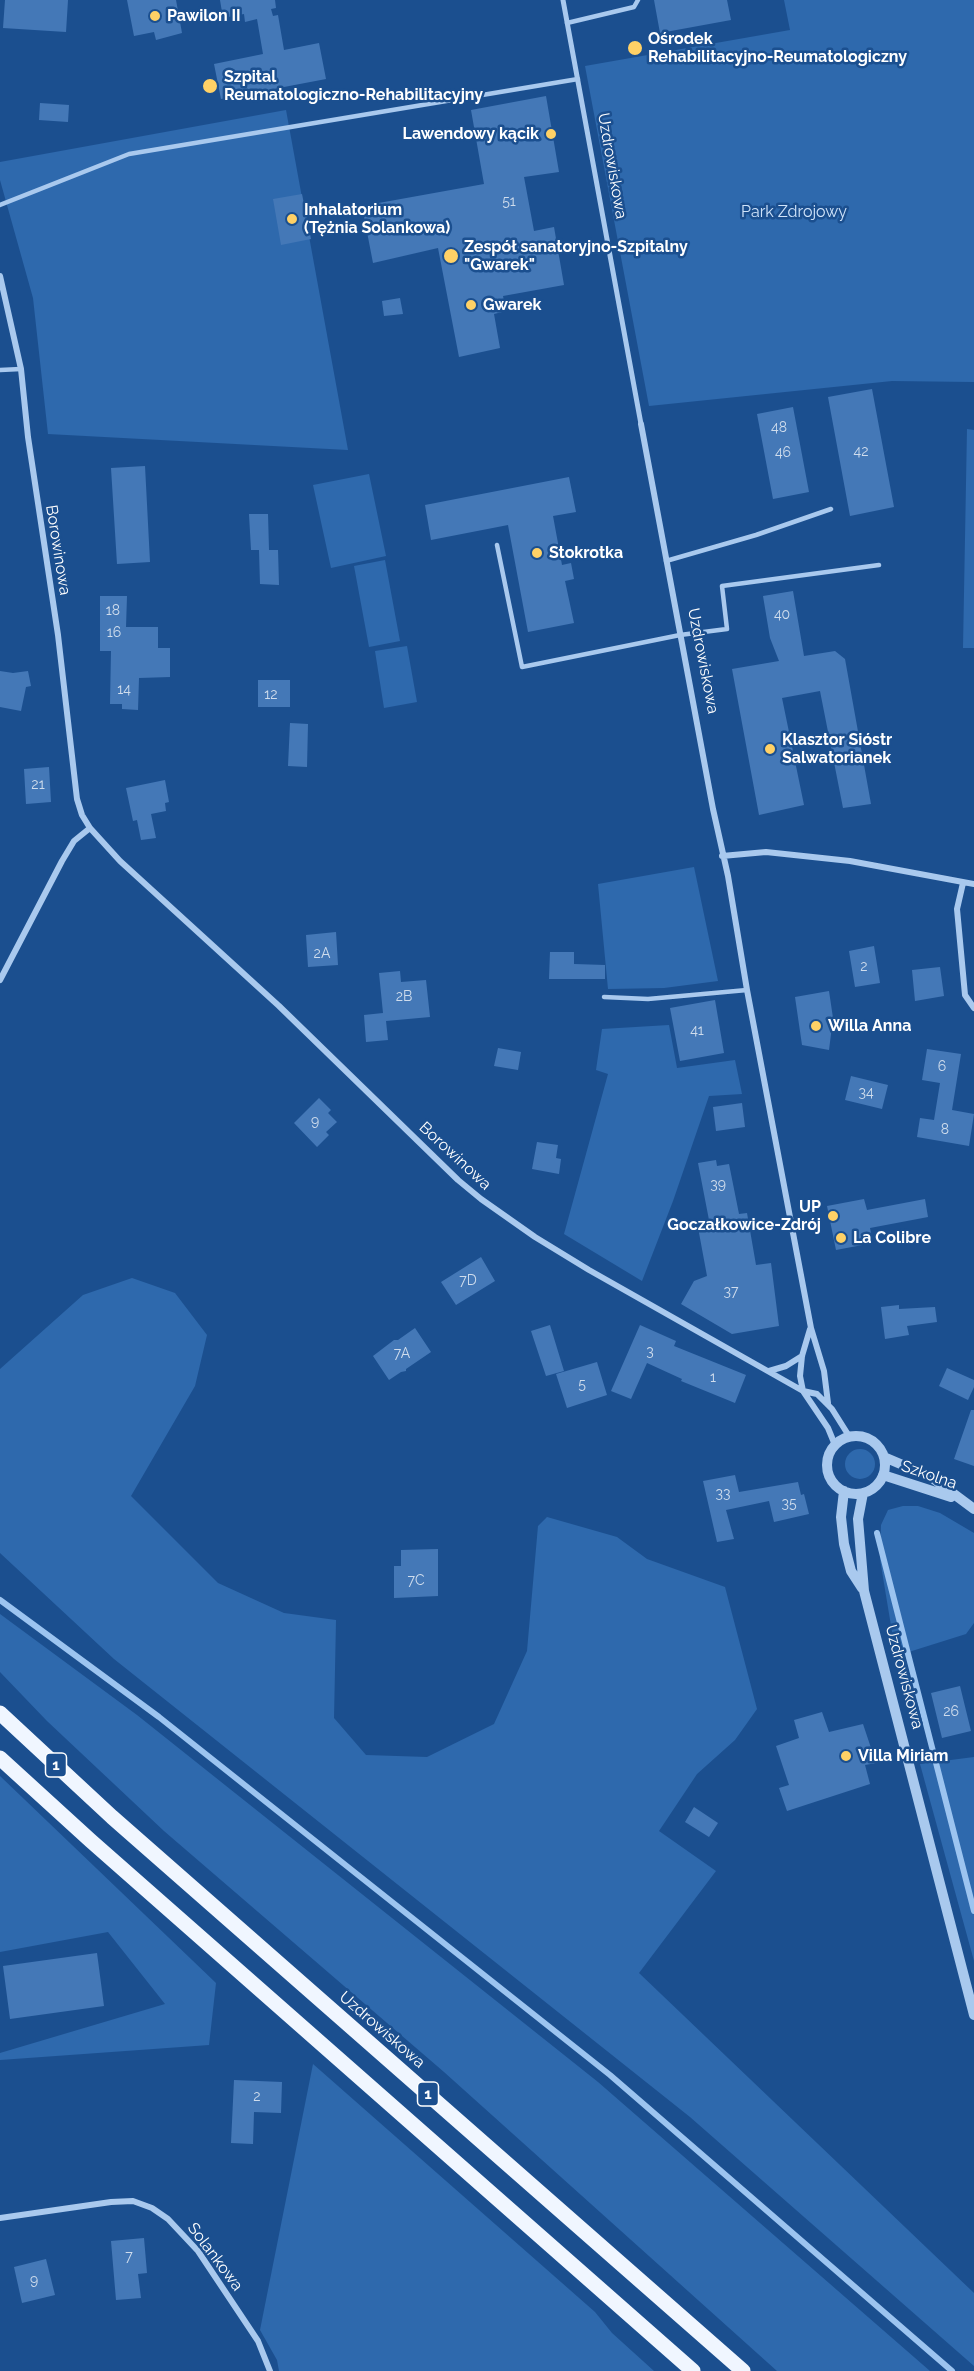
<!DOCTYPE html>
<meta charset="utf-8">
<style>
body{margin:0}
canvas{display:block;background:#1b4f8f}
</style>
<canvas width="974" height="2371"></canvas>
<script>
const ctx = document.querySelector('canvas').getContext('2d');
ctx.lineJoin = 'round';
function fill(path, color) {
  ctx.fillStyle = color;
  ctx.fill(path, 'evenodd');
}
function toPath(rows) {
  const path = new Path2D();
  for (const r of rows) {
    if (r.length === 3) {
      path.moveTo(r[0] + r[2], r[1]);
      path.arc(r[0], r[1], r[2], 0, 2 * Math.PI);
      continue;
    }
    path.moveTo(r[0], r[1]);
    for (let i = 2; i < r.length; i += 2) path.lineTo(r[i], r[i + 1]);
  }
  return path;
}
function stroke(path, color, width, dash) {
  ctx.strokeStyle = color;
  ctx.lineWidth = width;
  ctx.lineCap = dash ? 'butt' : 'round';
  ctx.setLineDash(dash || []);
  ctx.stroke(path);
}
function drawText(font, color, halo, rows, align = 'center') {
  ctx.font = font + ' Raleway,sans-serif';
  ctx.lineWidth = 5;
  ctx.setLineDash([]);
  ctx.textBaseline = 'middle';
  ctx.strokeStyle = halo;
  ctx.fillStyle = color;
  for (const [text, x, y, turn = 0] of rows) {
    ctx.save();
    ctx.translate(x, y);
    ctx.rotate((+turn || 0) * Math.PI / 180);
    ctx.textAlign = isNaN(turn) ? turn : align;
    if (halo) ctx.strokeText(text, 0, 0);
    ctx.fillText(text, 0, 0);
    ctx.restore();
  }
}
fill(toPath([
 [784,0,974,0,974,382,892,381,649,406,585,66,790,30],
 [286,110,348,450,48,434,33,298,0,180,0,162],
 [967,429,974,430,974,648,963,648],
 [369,474,386,556,331,568,313,485],
 [385,560,400,641,369,647,354,566],
 [407,646,417,702,384,708,375,651],
 [694,867,718,981,664,988,608,989,598,884],
 [669,1025,677,1068,735,1060,742,1094,709,1096,673,1201,642,1281,564,1234,608,1074,596,1070,602,1029],
 [132,1278,175,1293,207,1335,195,1386,131,1496,218,1583,284,1613,336,1620,334,1718,366,1755,427,1757,494,1724,527,1651,538,1526,547,1517,617,1537,647,1559,725,1587,757,1709,735,1740,697,1774,659,1831,716,1871,639,1973,974,2293,974,2366,690,2117,114,1659,0,1553,0,1369,83,1295],
 [860,1464,15],
 [903,1506,918,1506,940,1513,974,1533,974,1623,966,1634,896,1656,880,1559,881,1525,888,1510],
 [0,1614,137,1715,598,2082,930,2371,777,2371,444,2072,164,1831,47,1721,0,1672],
 [974,1757,974,1961,920,1764],
 [0,1776,216,1983,209,2045,0,2060,0,2053,165,2004,108,1932,0,1952],
 [313,2064,595,2312,612,2333,654,2371,279,2371,277,2360,260,2330]
]), '#2e69ad');
stroke(toPath([
 [877,1533,974,1911],
 [0,1600,159,1717,610,2075,952,2371]
]), '#9cc4f0', 6);
fill(toPath([
 [5,0,68,0,66,32,3,28],
 [127,0,176,0,182,33,156,40,154,32,134,36],
 [220,0,275,0,276,8,271,9,273,16,278,15,284,50,319,43,326,79,221,99,214,64,263,54,257,19,245,22,244,14,223,18],
 [654,0,727,0,731,20,660,33],
 [546,96,559,172,524,177,534,231,554,227,564,285,503,296,506,311,494,314,500,348,459,357,438,248,373,263,362,206,484,184,471,110],
 [40,103,69,105,68,122,39,120],
 [302,194,311,239,281,245,273,199],
 [400,298,403,314,384,316,382,301],
 [872,389,894,507,850,516,828,397],
 [793,407,809,492,773,499,757,414],
 [145,466,150,562,117,564,111,468],
 [569,477,576,512,553,516,562,565,571,563,574,579,565,581,574,623,528,632,508,525,431,540,425,505],
 [249,514,268,514,269,550,278,550,279,585,260,584,259,550,265,550,251,550],
 [793,591,804,656,835,651,845,659,871,804,843,808,820,691,782,698,804,805,759,815,732,669,779,661,770,638,763,596],
 [100,596,127,596,126,627,158,627,158,648,170,648,170,677,139,678,138,710,122,709,122,704,110,704,111,651,100,651],
 [0,671,13,673,28,671,31,686,26,687,21,711,0,707],
 [258,680,290,680,290,707,258,707],
 [290,723,308,724,307,767,288,766],
 [49,767,51,802,26,804,24,769],
 [165,780,169,802,165,803,166,811,151,814,156,838,141,840,137,820,133,821,126,788],
 [336,932,338,965,308,967,306,935],
 [874,946,880,983,855,987,849,951],
 [550,952,574,952,574,964,605,965,605,979,549,979],
 [940,967,944,996,915,1001,912,970],
 [400,971,401,982,426,980,430,1017,386,1021,388,1040,366,1042,364,1015,383,1013,379,973],
 [829,991,833,1018,829,1050,802,1045,795,997],
 [715,1000,724,1053,680,1061,670,1008],
 [498,1048,521,1052,518,1070,494,1066],
 [927,1049,961,1054,952,1110,974,1114,969,1146,917,1137,920,1118,934,1120,940,1083,922,1080],
 [851,1076,888,1085,882,1109,845,1100],
 [319,1098,331,1110,328,1113,337,1122,326,1132,329,1135,317,1147,294,1123],
 [742,1103,745,1127,716,1131,713,1107],
 [537,1142,558,1145,556,1158,561,1159,559,1174,532,1169],
 [716,1160,717,1166,729,1164,739,1214,747,1213,756,1265,771,1263,779,1326,732,1334,681,1304,694,1281,707,1276,697,1222,709,1220,698,1163],
 [864,1199,867,1210,925,1199,928,1217,870,1228,873,1243,836,1250,827,1206],
 [481,1257,495,1281,456,1305,441,1282],
 [899,1305,899,1309,935,1307,937,1322,907,1326,909,1335,885,1339,881,1307],
 [550,1325,564,1371,546,1376,531,1331],
 [640,1325,676,1341,674,1346,746,1375,735,1403,681,1381,682,1379,647,1363,631,1399,611,1391],
 [415,1328,431,1352,406,1369,406,1371,401,1372,389,1380,373,1356,394,1340,398,1340],
 [597,1362,607,1395,567,1408,556,1374],
 [947,1368,974,1380,974,1387,968,1400,939,1386],
 [971,1410,974,1410,974,1466,954,1459],
 [735,1475,739,1492,798,1482,801,1495,804,1494,809,1514,774,1522,769,1501,726,1510,734,1539,717,1542,703,1481],
 [438,1549,438,1596,394,1598,394,1566,401,1566,401,1550],
 [960,1686,971,1731,942,1738,931,1693],
 [822,1712,829,1732,863,1724,876,1763,865,1765,870,1784,787,1811,779,1788,789,1785,776,1746,799,1738,794,1720],
 [694,1807,718,1823,709,1837,685,1822],
 [97,1953,104,2006,10,2019,3,1966],
 [234,2080,282,2082,281,2113,254,2112,253,2144,231,2143],
 [144,2238,147,2273,138,2274,141,2298,116,2300,111,2241],
 [46,2259,55,2295,22,2303,14,2267]
]), '#4478b7');
stroke(toPath([
 [567,23,634,7,638,0],
 [0,205,129,154,578,79],
 [0,370,21,369],
 [497,545,522,667,680,635,727,629,722,586,879,565],
 [666,561,756,535,831,509],
 [604,997,648,999,747,990]
]), '#a9c9ee', 4.5);
stroke(toPath([
 [563,0,641,424]
]), '#a9c9ee', 5);
stroke(toPath([
 [0,276,21,369,28,437,58,635,77,799,82,815,90,828,120,861,279,1006,458,1180,481,1199,535,1237,589,1270,803,1391,817,1394,832,1409,849,1436],
 [641,424,713,809,728,876,747,990,811,1328,824,1371,828,1403],
 [722,856,766,852,850,861,974,884],
 [963,883,957,909,965,995,974,1008],
 [0,980,62,861,74,841,90,828],
 [810,1329,802,1356,800,1376,803,1391,828,1428,835,1445],
 [769,1371,786,1366,802,1356],
 [0,2218,111,2202,133,2201,152,2208,168,2219,198,2251,258,2341,270,2371]
]), '#a9c9ee', 6);
stroke(toPath([
 [856,1465,29],
 [884,1457,931,1477,974,1509],
 [883,1475,951,1497],
 [844,1491,841,1517,844,1544,851,1571,862,1588],
 [863,1493,858,1519,864,1591,974,2015]
]), '#a9c9ee', 10);
stroke(toPath([
 [0,1713,112,1817,743,2371],
 [0,1758,91,1841,693,2371]
]), '#f0f6ff', 15);
for (const [x, y, r, color] of [
 [155,16,6,"#ffd166"],
 [635,48,8,"#ffd166"],
 [210,86,8,"#ffd166"],
 [551,134,6,"#ffd166"],
 [292,219,6,"#ffd166"],
 [451,256,8,"#ffd166"],
 [471,305,6,"#ffd166"],
 [537,553,6,"#ffd166"],
 [770,749,6,"#ffd166"],
 [816,1026,6,"#ffd166"],
 [833,1216,6,"#ffd166"],
 [841,1238,6,"#ffd166"],
 [846,1756,6,"#ffd166"]
]) {
  const dot = new Path2D();
  dot.arc(x, y, r, 0, 2 * Math.PI);
  ctx.fillStyle = color;
  ctx.fill(dot);
  stroke(dot, '#1b4f8f', 2);
}
drawText('14px', '#d0dded', null, [
 ["51",509,202],
 ["48",779,428],
 ["42",861,452],
 ["46",783,453],
 ["18",113,611],
 ["40",782,615],
 ["16",114,633],
 ["14",124,690],
 ["12",271,695],
 ["21",38,785],
 ["2A",322,954],
 ["2",864,967],
 ["2B",404,997],
 ["41",697,1031],
 ["6",942,1067],
 ["34",866,1093],
 ["9",315,1122],
 ["8",945,1130],
 ["39",718,1185],
 ["7D",468,1281],
 ["37",731,1292],
 ["3",650,1352],
 ["7A",402,1354],
 ["1",713,1378],
 ["5",582,1385],
 ["33",723,1494],
 ["35",789,1504],
 ["7C",416,1581],
 ["26",951,1712],
 ["2",257,2097],
 ["7",129,2257],
 ["9",34,2281]
]);
for (const [x, y, w] of [
 [56,1765,21],
 [428,2094,21]
]) {
  const box = new Path2D();
  box.roundRect(x - w / 2, y - 12, w, 24, 4.5);
  ctx.fillStyle = '#1b4f8f';
  ctx.fill(box);
  stroke(box, '#fff', 1.5);
}
drawText('bold 15px', '#fff', null, [
 ["1",56,1765],
 ["1",428,2094]
]);
drawText('bold 16px', '#fff', '#1b4f8f', [
 ["Pawilon II",167,16],
 ["Ośrodek",648,39],
 ["Rehabilitacyjno-Reumatologiczny",648,57],
 ["Szpital",224,77],
 ["Reumatologiczno-Rehabilitacyjny",224,95],
 ["Lawendowy kącik",539,134,"right"],
 ["Inhalatorium",304,210],
 ["(Tężnia Solankowa)",304,228],
 ["Zespół sanatoryjno-Szpitalny",464,247],
 ["\"Gwarek\"",464,265],
 ["Gwarek",483,305],
 ["Stokrotka",549,553],
 ["Klasztor Sióstr",782,740],
 ["Salwatorianek",782,758],
 ["Willa Anna",828,1026],
 ["UP",821,1207,"right"],
 ["Goczałkowice-Zdrój",821,1225,"right"],
 ["La Colibre",853,1238],
 ["Villa Miriam",858,1756]
], 'left');
drawText('16px', '#fff', '#1b4f8f', [
 ["Uzdrowiskowa",612,166,80],
 ["Borowinowa",58,550,81],
 ["Uzdrowiskowa",703,661,79],
 ["Borowinowa",455,1156,43],
 ["Szkolna",929,1475,19],
 ["Uzdrowiskowa",904,1677,75],
 ["Uzdrowiskowa",382,2030,41],
 ["Solankowa",215,2257,53]
]);
drawText('16px', '#cfe3fa', '#1b4f8f', [
 ["Park Zdrojowy",794,212]
]);
</script>
